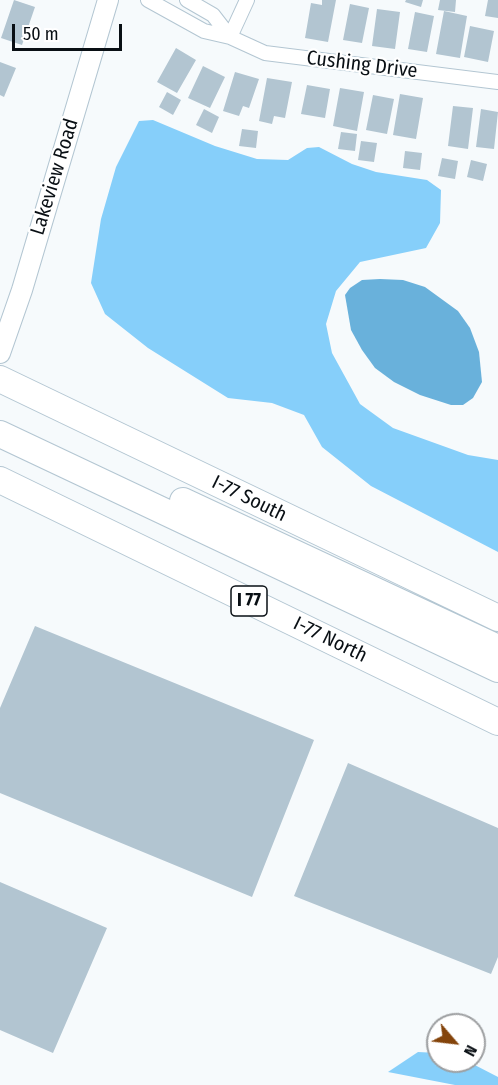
<!DOCTYPE html>
<style>
body{margin:0}
#map{position:relative;width:498px;height:1085px;overflow:hidden;background:#f6fafc;font-family:"Fira Sans Condensed",sans-serif}
canvas{display:block}
.north{position:absolute;left:426px;top:1013px;width:60px;height:60px;box-sizing:border-box;background:#fff;border:2px solid #9d9fa1;border-radius:50%;rotate:118deg;font-size:16px;font-weight:700;line-height:24px;text-align:center;color:#090f14}
.north::after{content:'';display:block;margin:auto;width:21px;height:27px;background:#84440b;clip-path:polygon(50% 0,100% 100%,50% 72%,0 100%)}
.scale{position:absolute;left:12px;top:24px;width:110px;height:27px;box-sizing:border-box;border:3px solid #090f14;border-top:0;padding-left:8px;font-size:18px;line-height:21px;white-space:nowrap;color:#090f14;-webkit-text-stroke:4px #fff;paint-order:stroke}
</style>
<div id="map">
<canvas width="498" height="1085"></canvas>
<div class="north">N</div>
<div class="scale">50 m</div>
</div>
<script>
const ctx = document.querySelector('canvas').getContext('2d');
ctx.lineJoin = 'round';
function fill(path, color) {
  ctx.fillStyle = color;
  ctx.fill(path, 'evenodd');
}
function toPath(rows) {
  const path = new Path2D();
  for (const r of rows) {
    path.moveTo(r[0], r[1]);
    for (let i = 2; i < r.length; i += 2) path.lineTo(r[i], r[i + 1]);
  }
  return path;
}
function stroke(path, color, width, dash) {
  ctx.strokeStyle = color;
  ctx.lineWidth = width;
  ctx.lineCap = dash ? 'butt' : 'round';
  ctx.setLineDash(dash || []);
  ctx.stroke(path);
}
function drawText(font, color, halo, rows, align = 'center') {
  ctx.font = font + ' "Fira Sans Condensed",sans-serif';
  ctx.lineWidth = 4.5;
  ctx.setLineDash([]);
  ctx.textBaseline = 'middle';
  ctx.strokeStyle = halo;
  ctx.fillStyle = color;
  for (const [text, x, y, turn = 0] of rows) {
    ctx.save();
    ctx.translate(x, y);
    ctx.rotate((+turn || 0) * Math.PI / 180);
    ctx.textAlign = isNaN(turn) ? turn : align;
    if (halo) ctx.strokeText(text, 0, 0);
    ctx.fillText(text, 0, 0);
    ctx.restore();
  }
}
fill(toPath([
 [153,120,215,146,257,159,288,160,307,148,319,147,352,164,376,172,427,180,441,190,440,223,426,248,360,262,336,291,326,324,332,353,360,404,393,428,468,455,498,460,498,552,371,486,322,447,304,415,272,403,228,398,148,348,105,314,91,283,101,219,116,167,139,121],
 [418,1052,438,1053,438,1061,467,1061,498,1077,498,1085,455,1085,388,1072]
]), '#86cffa');
fill(toPath([
 [380,279,403,280,425,287,458,311,470,328,479,352,482,382,473,398,463,405,451,405,420,395,394,382,375,368,362,350,351,330,345,295,350,288,362,280]
]), '#69b1db');
fill(toPath([
 [14,0,35,7,22,45,1,38],
 [322,0,336,0,328,42,305,38,311,3,322,5],
 [406,0,423,0,421,7,405,2],
 [440,0,456,0,455,12,438,10],
 [488,0,498,0,498,18,485,16],
 [350,4,369,8,362,43,343,40],
 [377,9,400,12,395,49,372,46],
 [444,11,467,16,460,58,436,54],
 [415,12,434,16,427,52,408,49],
 [470,26,494,31,488,62,464,57],
 [176,48,196,60,177,93,157,82],
 [0,62,16,68,4,97,0,95],
 [203,66,225,77,210,108,188,98],
 [235,72,259,79,249,108,243,106,239,116,223,111],
 [267,78,292,82,285,118,274,116,272,124,259,121],
 [307,85,330,89,325,118,301,114],
 [340,88,364,92,357,131,333,126],
 [167,92,181,100,173,115,159,107],
 [400,94,423,98,416,139,393,135],
 [373,95,394,99,387,134,366,130],
 [453,106,473,108,468,149,448,146],
 [204,109,219,117,212,133,196,125],
 [481,109,498,112,494,149,476,147],
 [242,129,258,131,256,148,239,146],
 [341,132,357,134,355,151,338,149],
 [361,141,377,143,374,162,358,160],
 [405,151,422,153,420,170,403,168],
 [442,158,458,161,455,179,438,176],
 [471,160,487,164,483,181,467,177],
 [35,626,314,740,252,897,0,793,0,708],
 [348,763,498,828,498,957,491,974,294,896],
 [0,882,107,928,53,1053,0,1030]
]), '#b2c5d1');
const street = toPath([
 [148,0,204,31,230,37,265,53,498,82],
 [187,0,213,15,230,37],
 [230,37,247,0]
]);
const secondary = toPath([
 [0,353,22,290,108,0]
]);
const highway = toPath([
 [0,379,498,618],
 [0,434,498,669],
 [0,480,498,722],
 [183,501,498,648]
]);
stroke(street, '#b3c6d2', 16);
stroke(secondary, '#b3c6d2', 22);
stroke(highway, '#b3c6d2', 28);
stroke(street, '#fff', 14);
stroke(secondary, '#fff', 20);
stroke(highway, '#fff', 26);
for (const [x, y, w] of [
 [249,601,36]
]) {
  const box = new Path2D();
  box.roundRect(x - w / 2, y - 15, w, 30, 4.5);
  ctx.fillStyle = '#fff';
  ctx.fill(box);
  stroke(box, '#090f14', 1.5);
}
drawText('bold 18px', '#090f14', null, [
 ["I 77",249,601]
]);
drawText('20px', '#090f14', '#fff', [
 ["Cushing Drive",362,65,7],
 ["Lakeview Road",55,177,-73],
 ["I-77 South",249,499,26],
 ["I-77 North",330,640,26]
]);
</script>
